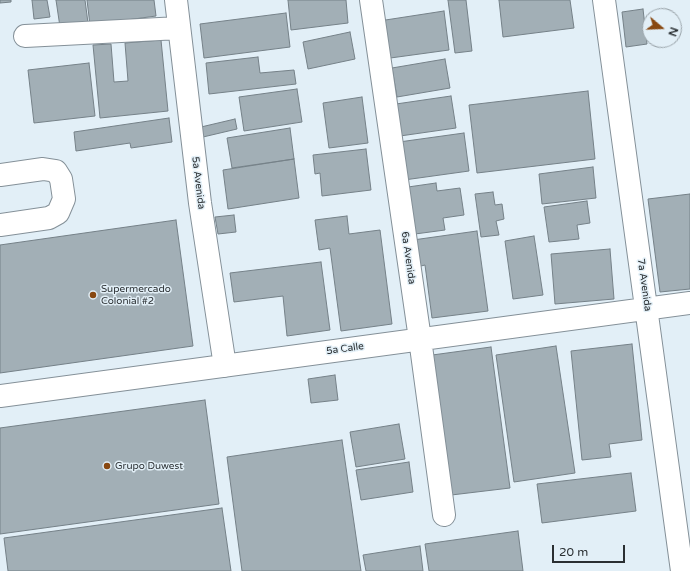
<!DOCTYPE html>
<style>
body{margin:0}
#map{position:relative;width:690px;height:571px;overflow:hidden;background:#e2eff7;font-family:"Varela Round",sans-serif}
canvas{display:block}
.north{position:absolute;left:642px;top:8px;width:40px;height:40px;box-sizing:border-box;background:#e2eff7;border:1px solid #98a2a8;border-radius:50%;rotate:109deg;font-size:11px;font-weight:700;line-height:16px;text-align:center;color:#2a2f32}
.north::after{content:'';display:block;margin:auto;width:14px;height:18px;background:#884811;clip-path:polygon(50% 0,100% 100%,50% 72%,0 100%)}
.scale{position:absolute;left:552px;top:545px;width:73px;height:18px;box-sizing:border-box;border:2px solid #2a2f32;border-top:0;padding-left:5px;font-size:12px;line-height:14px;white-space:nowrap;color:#2a2f32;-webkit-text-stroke:3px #e2eff7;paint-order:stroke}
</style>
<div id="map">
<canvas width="690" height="571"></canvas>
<div class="north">N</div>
<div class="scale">20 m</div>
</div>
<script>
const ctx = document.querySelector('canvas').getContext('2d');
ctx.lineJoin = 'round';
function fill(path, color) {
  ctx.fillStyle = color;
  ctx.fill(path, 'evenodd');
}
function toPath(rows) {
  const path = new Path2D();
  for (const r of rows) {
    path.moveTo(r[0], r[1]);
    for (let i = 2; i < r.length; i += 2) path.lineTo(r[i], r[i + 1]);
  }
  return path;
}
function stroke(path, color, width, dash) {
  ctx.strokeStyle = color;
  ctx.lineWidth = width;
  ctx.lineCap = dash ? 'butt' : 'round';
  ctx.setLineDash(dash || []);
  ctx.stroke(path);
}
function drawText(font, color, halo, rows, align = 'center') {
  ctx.font = font + ' "Varela Round",sans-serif';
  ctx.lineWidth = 3;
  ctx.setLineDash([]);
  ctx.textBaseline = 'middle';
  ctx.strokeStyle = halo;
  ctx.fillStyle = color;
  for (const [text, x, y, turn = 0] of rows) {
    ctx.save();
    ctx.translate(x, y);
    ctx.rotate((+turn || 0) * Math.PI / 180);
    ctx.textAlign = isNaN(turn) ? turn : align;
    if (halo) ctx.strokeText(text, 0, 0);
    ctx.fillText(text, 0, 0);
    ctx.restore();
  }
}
const building = toPath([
 [0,0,11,0,11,2,0,3,0,0],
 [32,0,47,0,50,17,34,19,32,0],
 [56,0,85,0,88,23,60,27,56,0],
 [87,0,154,0,156,16,90,25,87,0],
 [288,0,346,0,348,23,291,30,288,0],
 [448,0,466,0,472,51,455,53,448,0],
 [499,0,570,0,574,28,503,37,499,0],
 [643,9,647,44,626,47,622,12,643,9],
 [444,11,449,50,383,59,379,21,444,11],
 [286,13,290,47,204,58,200,24,286,13],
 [350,32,355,59,308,69,303,42,350,32],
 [161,40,168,111,100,118,93,45,111,44,114,82,128,81,125,43,161,40],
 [258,57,260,73,294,70,296,84,209,94,206,63,258,57],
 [445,59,450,88,397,97,392,68,445,59],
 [89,63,95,116,34,123,28,70,89,63],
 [297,89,302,122,244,131,239,97,297,89],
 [588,91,595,159,477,173,469,105,588,91],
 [451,96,456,128,400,136,396,104,451,96],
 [362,97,368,143,329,148,323,103,362,97],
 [169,118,172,142,131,148,130,143,76,151,74,132,169,118],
 [235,119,237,129,203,137,201,127,235,119],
 [290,128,294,159,232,168,227,138,290,128],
 [464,133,469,171,404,180,399,142,464,133],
 [366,149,371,190,322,196,320,173,315,174,313,155,366,149],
 [294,159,299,198,228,209,223,170,294,159],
 [593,167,596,198,542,204,539,174,593,167],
 [436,183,437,191,460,188,464,215,443,218,445,230,415,234,408,187,436,183],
 [493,192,495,205,502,204,504,219,496,221,499,235,481,237,475,194,493,192],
 [690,194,690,289,660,292,648,199,690,194],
 [587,201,590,223,577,225,579,239,549,242,544,207,587,201],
 [234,215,236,232,218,234,215,217,234,215],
 [347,216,349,234,380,230,392,324,341,331,330,248,319,250,315,220,347,216],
 [176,220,193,346,0,373,0,245,176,220],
 [477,231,488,311,432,318,425,265,417,267,413,240,477,231],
 [534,236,543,295,513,299,505,241,534,236],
 [610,249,614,299,555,304,551,254,610,249],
 [321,262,330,330,287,336,283,296,234,302,230,273,321,262],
 [632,344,642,440,609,444,611,457,582,460,571,351,632,344],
 [556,346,575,473,514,482,496,355,556,346],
 [491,347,510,488,443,496,425,356,491,347],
 [335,375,338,400,311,403,308,379,335,375],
 [205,400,219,504,0,534,0,428,205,400],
 [399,424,405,459,356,467,350,432,399,424],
 [342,440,361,571,242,571,227,457,342,440],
 [409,462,413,492,361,500,356,470,409,462],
 [631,473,636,511,542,523,537,484,631,473],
 [222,508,231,571,8,571,4,538,222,508],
 [518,531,523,571,429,571,425,544,518,531],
 [420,546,423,571,366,571,363,555,420,546]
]);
fill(building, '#a2afb6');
stroke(building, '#758188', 1);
const minor = toPath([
 [176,0,200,203,225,366],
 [371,0,420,339,444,515],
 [604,0,682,571],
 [25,36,179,28],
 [0,175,43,169,56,171,61,179,64,199,58,213,49,218,0,225],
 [0,396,690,303]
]);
stroke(minor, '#849098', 24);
stroke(minor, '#fff', 22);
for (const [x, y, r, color] of [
 [93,295,4,"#884811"],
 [107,466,4,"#884811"]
]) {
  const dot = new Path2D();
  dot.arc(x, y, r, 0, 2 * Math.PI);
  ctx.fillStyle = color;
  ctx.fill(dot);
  stroke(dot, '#e2eff7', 1.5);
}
drawText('10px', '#2a2f32', '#e2eff7', [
 ["5a Avenida",198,183,83],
 ["6a Avenida",408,258,82],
 ["7a Avenida",644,285,82],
 ["5a Calle",345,349,-8]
]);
drawText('10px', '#2a2f32', '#e2eff7', [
 ["Supermercado",101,289],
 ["Colonial #2",101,301],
 ["Grupo Duwest",115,466]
], 'left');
</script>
